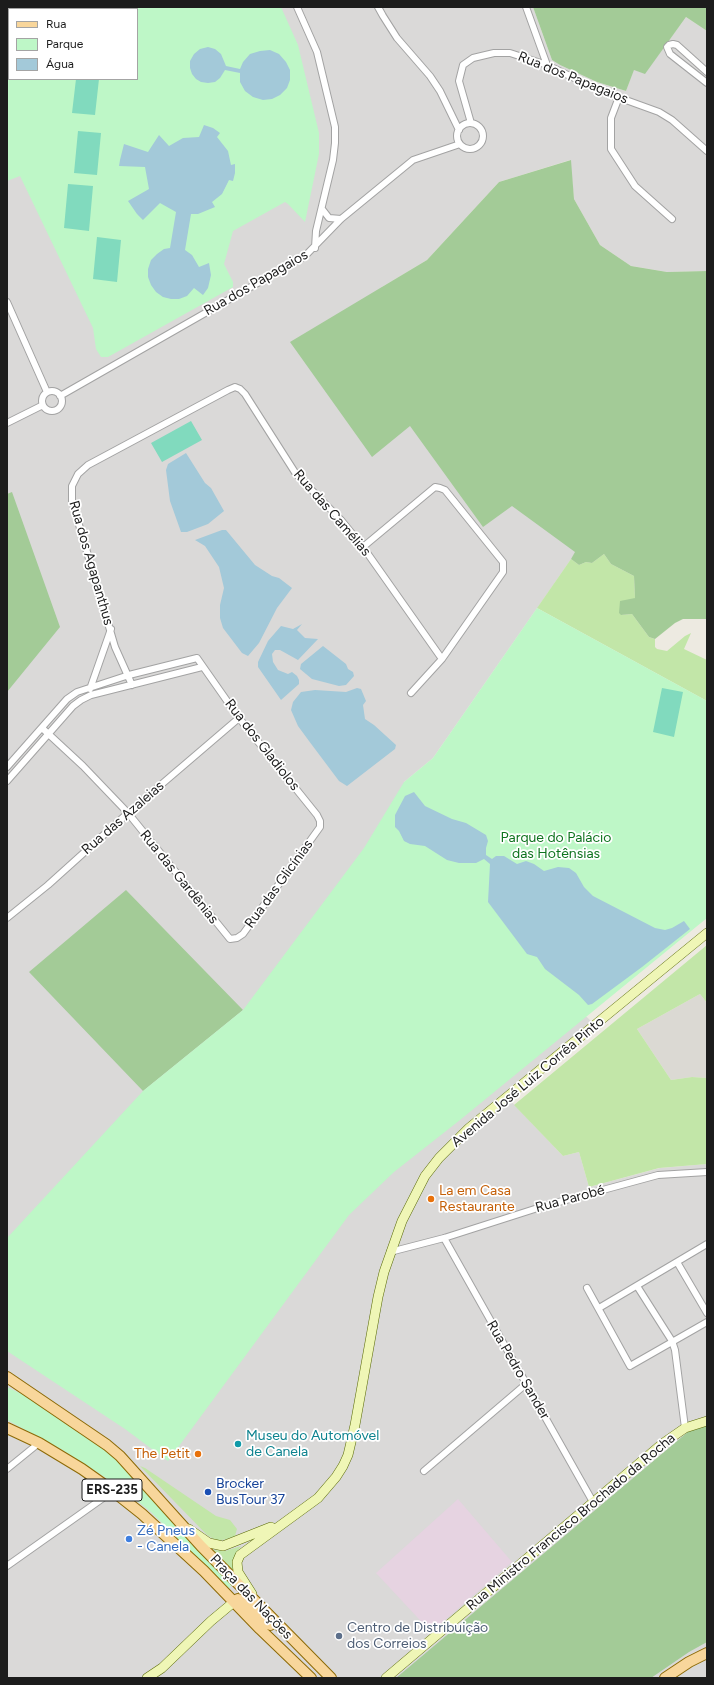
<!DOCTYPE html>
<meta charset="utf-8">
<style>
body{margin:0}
#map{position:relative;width:714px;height:1685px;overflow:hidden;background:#edeae1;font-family:Figtree,sans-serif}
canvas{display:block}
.frame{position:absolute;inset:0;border:8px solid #1c1c1c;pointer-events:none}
.legend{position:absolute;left:8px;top:8px;width:130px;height:72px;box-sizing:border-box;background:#fff;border:1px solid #a4a4a4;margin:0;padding:5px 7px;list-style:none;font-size:12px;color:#1c1c1c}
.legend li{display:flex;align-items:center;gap:8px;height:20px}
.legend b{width:20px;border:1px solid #a4a4a4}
</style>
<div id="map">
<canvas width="714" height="1685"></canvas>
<div class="frame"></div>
<ul class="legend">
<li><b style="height:5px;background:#f8d69b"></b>Rua</li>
<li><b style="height:11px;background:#bef7c7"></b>Parque</li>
<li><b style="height:11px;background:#a3c9d9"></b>Água</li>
</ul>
</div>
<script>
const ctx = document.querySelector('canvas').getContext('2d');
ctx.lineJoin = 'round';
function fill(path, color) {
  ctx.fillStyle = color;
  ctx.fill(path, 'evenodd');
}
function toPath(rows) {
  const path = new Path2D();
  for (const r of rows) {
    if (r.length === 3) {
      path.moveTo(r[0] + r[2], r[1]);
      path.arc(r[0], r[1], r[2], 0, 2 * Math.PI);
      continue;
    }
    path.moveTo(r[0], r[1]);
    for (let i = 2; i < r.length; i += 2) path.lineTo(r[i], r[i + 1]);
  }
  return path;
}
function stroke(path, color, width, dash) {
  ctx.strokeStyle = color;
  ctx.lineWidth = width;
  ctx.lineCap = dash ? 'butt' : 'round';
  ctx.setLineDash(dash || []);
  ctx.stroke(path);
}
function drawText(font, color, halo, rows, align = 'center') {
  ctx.font = font + ' Figtree,sans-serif';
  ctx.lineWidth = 3.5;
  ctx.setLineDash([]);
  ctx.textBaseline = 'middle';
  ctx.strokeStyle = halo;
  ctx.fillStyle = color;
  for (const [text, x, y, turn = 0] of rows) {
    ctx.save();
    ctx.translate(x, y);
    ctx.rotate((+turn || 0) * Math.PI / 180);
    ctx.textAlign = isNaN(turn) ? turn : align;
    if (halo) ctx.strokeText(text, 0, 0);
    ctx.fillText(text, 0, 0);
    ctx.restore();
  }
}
fill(toPath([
 [7,7,533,7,552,60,560,65,597,82,626,91,634,69,645,73,686,17,707,31,707,271,667,272,631,266,600,245,574,199,570,160,499,182,427,260,382,287,576,552,433,758,404,782,526,958,595,1025,507,1097,563,1156,579,1152,589,1187,660,1168,707,1164,707,1678,7,1678],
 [9,9,137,9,137,79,9,79]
]), '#dad9d8');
fill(toPath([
 [458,1499,512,1562,431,1632,376,1573]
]), '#e6d3e1');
fill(toPath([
 [700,994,707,1003,707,1078,692,1077,671,1080,637,1029]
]), '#dbd9d3');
fill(toPath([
 [604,554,611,564,634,576,635,598,621,615,632,614,649,637,655,639,655,647,657,649,667,651,685,636,691,633,684,649,707,660,707,701,537,608,571,559,579,565,586,562,592,563],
 [707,945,707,1003,700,994,637,1029,671,1080,692,1077,707,1078,707,1164,659,1168,589,1187,579,1152,563,1156,514,1105],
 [140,1466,145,1468,216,1516,230,1520,237,1529,235,1536,227,1539,217,1541,207,1535],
 [241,1546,235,1555,233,1567,234,1572,213,1550,225,1551]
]), '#c2e6a8');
fill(toPath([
 [533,7,707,7,707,31,686,17,645,74,634,70,626,91,597,82,560,65,552,60],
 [571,160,574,199,600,245,631,266,667,272,707,271,707,619,683,619,675,623,655,639,649,637,632,614,621,615,619,613,620,601,635,598,634,576,611,564,604,554,592,563,586,562,579,565,571,559,575,552,512,506,483,527,410,426,372,457,290,342,427,260,499,182],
 [12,492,60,627,7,692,7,494],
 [126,890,243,1010,143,1091,29,972],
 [707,1423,707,1642,689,1652,651,1678,396,1678,689,1431]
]), '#a3cb97');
fill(toPath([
 [120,7,281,7,298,45,319,133,319,154,305,222,288,204,285,202,233,231,224,264,233,282,233,287,108,357,101,357,96,349,93,328,20,176,7,181,7,61,9,60,9,79,137,79,137,9,116,9],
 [537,608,707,701,707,918,460,1120,394,1172,349,1215,168,1461,125,1429,7,1351,7,1238,143,1091,243,1010,364,848,404,782,433,758],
 [7,1387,28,1397,119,1460,232,1585,228,1589,151,1512,117,1485,61,1449,7,1420]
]), '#bef7c7');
fill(toPath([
 [76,79,99,79,95,115,72,113],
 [78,131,101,133,97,175,74,173],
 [68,184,93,186,89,231,64,228],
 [97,237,121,240,117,282,93,279],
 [191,421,202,440,162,462,151,443],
 [662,688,683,692,674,737,653,732]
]), '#81dabe');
fill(toPath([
 [208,47,215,49,221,54,226,66,240,69,243,62,250,54,260,51,270,50,279,54,286,62,290,70,290,80,287,88,280,95,272,99,263,100,253,97,245,91,240,82,240,73,225,70,220,78,215,82,208,83,201,82,196,79,192,74,190,68,190,61,194,54,200,49],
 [204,125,213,128,220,133,217,137,228,151,231,165,235,164,235,173,233,181,229,180,222,194,212,202,215,207,198,214,191,214,185,250,192,255,199,267,209,263,211,275,208,288,203,295,194,288,187,296,179,299,171,299,163,297,156,292,151,285,148,277,148,269,151,260,157,254,164,249,170,248,176,212,160,203,143,220,137,214,128,201,149,189,145,167,119,166,120,160,124,144,148,152,159,135,169,146,183,138,199,137],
 [186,453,205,483,211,488,224,511,208,524,187,532,181,532,170,501,166,470,168,464],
 [222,530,226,530,255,565,272,576,279,578,292,588,277,608,259,643,248,656,242,653,223,628,220,618,220,605,224,588,219,567,205,546,195,540],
 [302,624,297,630,305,638,318,639,298,660,280,650,275,650,272,654,273,662,278,670,288,674,292,672,297,676,299,680,299,684,281,700,258,667,258,662,268,641,281,626,293,629],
 [323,646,346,664,348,669,353,672,354,676,346,685,339,686,312,679,300,669,301,664],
 [357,688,361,689,366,701,363,705,365,719,374,725,396,745,395,749,347,786,339,781,309,741,298,726,291,710,293,702,301,692,315,690,346,692],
 [414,792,425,806,452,819,466,823,486,835,488,841,486,848,486,855,492,859,496,856,504,856,517,864,526,861,534,864,544,871,558,867,569,868,576,873,584,887,593,896,655,928,665,930,672,928,684,921,690,929,642,967,592,1004,588,1005,579,995,545,969,537,957,527,954,488,902,490,864,484,859,476,863,459,863,447,860,425,846,410,844,404,841,399,831,395,827,395,815,405,796]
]), '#a3c9d9');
const street = toPath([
 [297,7,317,52,335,127,335,143,333,160,316,231,315,248],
 [378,7,383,16,397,38,430,76,440,91,459,130],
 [526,7,547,65],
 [105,9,110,7],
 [7,52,9,51],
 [707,72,677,45,673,44,669,45,667,47,670,54,707,83],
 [619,97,611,118,611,149,635,186,672,219],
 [471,123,459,81,463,65,473,58,494,53,510,53,547,65,601,91,659,112,672,120,707,151],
 [470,136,13],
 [322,209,329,218,341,219],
 [7,302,47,392],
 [52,401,10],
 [60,396,305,256,341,219,413,160,460,144],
 [7,423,43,405],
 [363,547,435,487,440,488,445,490,503,562,503,572,442,659,411,693],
 [132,685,115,647,72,501,72,486,78,474,88,465,228,390,235,387,240,389,245,394,296,474,341,520,363,547,442,659],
 [90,689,111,629],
 [7,767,67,699,77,692,129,675,197,658,239,718,317,815,320,821,320,827,243,934,237,938,230,939,128,813,83,766,42,728],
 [7,781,73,706,81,700,91,695,202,667],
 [7,918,48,885,128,813,239,718],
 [444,1238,593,1502],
 [390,1252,444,1238,544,1206,658,1175,707,1172],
 [677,1262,707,1313],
 [637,1286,672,1341,675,1350,685,1428],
 [587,1288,630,1366,707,1322],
 [599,1308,707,1244],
 [7,1469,39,1443],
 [424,1471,526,1384],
 [7,1566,113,1491]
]);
const secondary = toPath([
 [189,1529,209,1543,223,1546,271,1527],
 [252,1594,238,1572,237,1562,240,1555,318,1498,336,1477,343,1466,348,1455,355,1425,378,1297,384,1272,402,1221,425,1176,439,1158,469,1128,707,933],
 [147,1678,162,1668,211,1621,235,1601],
 [386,1678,662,1444,685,1428,707,1421]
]);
const primary = toPath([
 [7,1377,107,1445,120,1456,201,1546,331,1678],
 [7,1428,39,1443,82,1469,113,1491,142,1514,204,1571,260,1629,311,1678],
 [235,1601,238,1599,248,1604,270,1625],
 [665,1678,689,1662,707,1653]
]);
stroke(street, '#a3a3a3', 8);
stroke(secondary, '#5b6c09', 10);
stroke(primary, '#8d6a06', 12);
stroke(street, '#fff', 6);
stroke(secondary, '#eff6b6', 9);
stroke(primary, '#f8d69b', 10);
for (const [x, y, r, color] of [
 [431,1199,4,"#e8710a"],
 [238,1444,4,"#0f9aa8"],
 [198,1454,4,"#e8710a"],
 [208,1492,4,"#1a4fb4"],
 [129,1539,4,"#3f7fe0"],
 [339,1636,4,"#5c6f8a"]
]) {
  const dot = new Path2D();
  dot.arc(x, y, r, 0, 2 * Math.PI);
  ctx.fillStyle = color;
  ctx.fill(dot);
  stroke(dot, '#fff', 1.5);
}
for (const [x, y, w] of [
 [112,1490,60]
]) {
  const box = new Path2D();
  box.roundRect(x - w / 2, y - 11, w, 22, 3);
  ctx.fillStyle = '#fff';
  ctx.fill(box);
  stroke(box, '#1c1c1c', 1);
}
drawText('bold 13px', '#1c1c1c', null, [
 ["ERS-235",112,1490]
]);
drawText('14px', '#1c1c1c', '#fff', [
 ["Rua dos Papagaios",573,78,22],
 ["Rua dos Papagaios",256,283,-30],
 ["Rua das Camélias",332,513,49],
 ["Rua dos Agapanthus",91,563,74],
 ["Rua dos Gladiolos",262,745,52],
 ["Rua das Azaleias",123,818,-41],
 ["Rua das Gardênias",179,877,51],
 ["Rua das Glicínias",279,884,-54],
 ["Avenida José Luiz Corrêa Pinto",528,1082,-40],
 ["Rua Parobé",570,1199,-15],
 ["Rua Pedro Sander",518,1370,60],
 ["Rua Ministro Francisco Brochado da Rocha",571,1522,-40],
 ["Praça das Nações",251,1597,46]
]);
drawText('14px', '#0f741f', '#fff', [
 ["Parque do Palácio",556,838],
 ["das Hotênsias",556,854]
]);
drawText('14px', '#c56008', '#fff', [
 ["La em Casa",439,1191],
 ["Restaurante",439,1207],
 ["The Petit",190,1454,"right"]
], 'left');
drawText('14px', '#0d838f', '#fff', [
 ["Museu do Automóvel",246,1436],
 ["de Canela",246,1452]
], 'left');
drawText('14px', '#164399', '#fff', [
 ["Brocker",216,1484],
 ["BusTour 37",216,1500]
], 'left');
drawText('14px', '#366cbe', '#fff', [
 ["Zé Pneus",137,1531],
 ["- Canela",137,1547]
], 'left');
drawText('14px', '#4e5e75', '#fff', [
 ["Centro de Distribuição",347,1628],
 ["dos Correios",347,1644]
], 'left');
</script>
